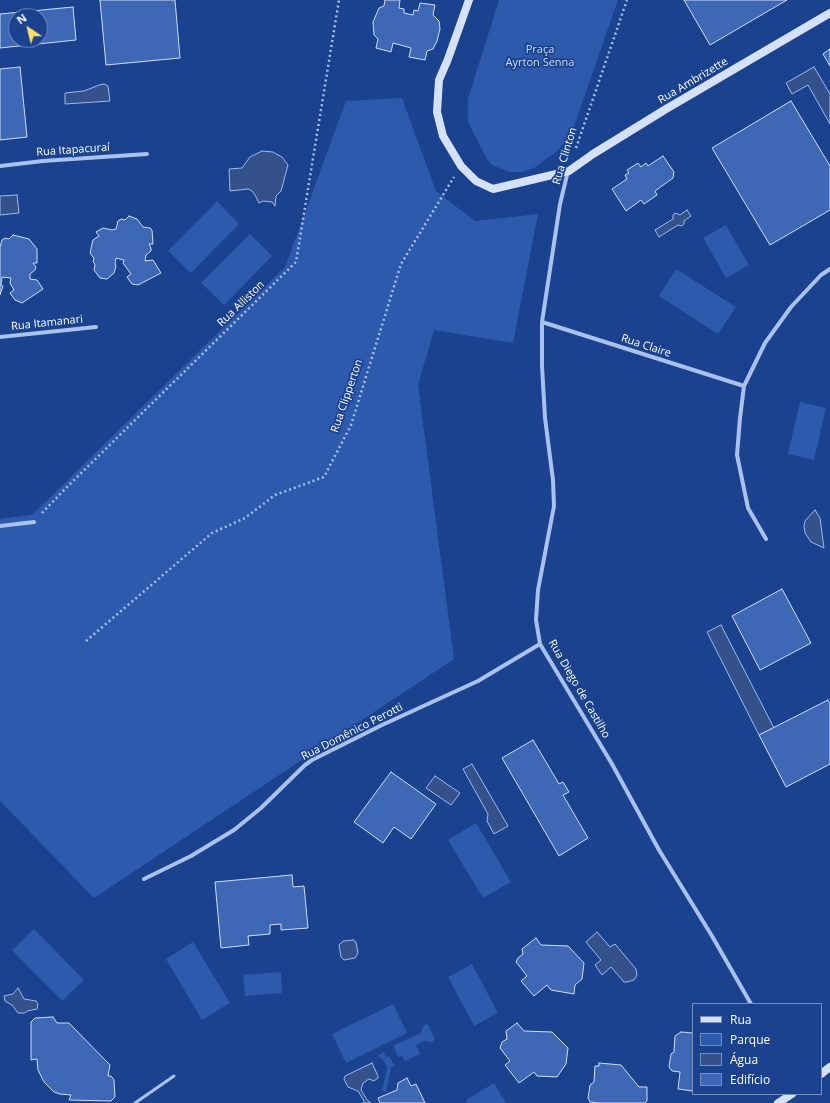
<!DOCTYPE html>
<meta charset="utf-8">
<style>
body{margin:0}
#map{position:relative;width:830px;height:1103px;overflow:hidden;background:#1a428f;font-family:"Open Sans",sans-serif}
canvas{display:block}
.legend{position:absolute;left:692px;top:1003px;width:130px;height:92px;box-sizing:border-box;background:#1a428f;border:1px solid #768ebc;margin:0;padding:5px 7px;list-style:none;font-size:12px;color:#fff}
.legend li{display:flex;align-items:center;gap:8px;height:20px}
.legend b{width:20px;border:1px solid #768ebc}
.north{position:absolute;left:8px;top:8px;width:40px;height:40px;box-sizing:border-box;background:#1a428f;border:1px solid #768ebc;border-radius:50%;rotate:325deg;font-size:11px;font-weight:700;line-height:16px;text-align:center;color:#fff}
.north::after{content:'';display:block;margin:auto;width:14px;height:18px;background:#ffe265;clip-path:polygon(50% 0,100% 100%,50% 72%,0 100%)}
</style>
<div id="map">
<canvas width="830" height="1103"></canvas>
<ul class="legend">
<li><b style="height:5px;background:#d5e1fa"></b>Rua</li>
<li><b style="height:11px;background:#2d5aad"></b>Parque</li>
<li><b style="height:11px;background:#35518b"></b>Água</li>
<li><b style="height:11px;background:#3e68b5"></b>Edifício</li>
</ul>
<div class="north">N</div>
</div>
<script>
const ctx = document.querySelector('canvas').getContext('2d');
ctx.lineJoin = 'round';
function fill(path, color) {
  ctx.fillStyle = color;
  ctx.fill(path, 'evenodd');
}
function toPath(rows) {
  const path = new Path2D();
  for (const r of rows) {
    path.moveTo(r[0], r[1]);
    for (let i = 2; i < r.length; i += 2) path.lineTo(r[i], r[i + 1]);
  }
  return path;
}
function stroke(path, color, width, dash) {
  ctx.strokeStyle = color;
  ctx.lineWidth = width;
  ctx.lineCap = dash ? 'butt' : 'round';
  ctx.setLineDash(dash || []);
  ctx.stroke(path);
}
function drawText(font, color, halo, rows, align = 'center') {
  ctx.font = font + ' "Open Sans",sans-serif';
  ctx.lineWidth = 3.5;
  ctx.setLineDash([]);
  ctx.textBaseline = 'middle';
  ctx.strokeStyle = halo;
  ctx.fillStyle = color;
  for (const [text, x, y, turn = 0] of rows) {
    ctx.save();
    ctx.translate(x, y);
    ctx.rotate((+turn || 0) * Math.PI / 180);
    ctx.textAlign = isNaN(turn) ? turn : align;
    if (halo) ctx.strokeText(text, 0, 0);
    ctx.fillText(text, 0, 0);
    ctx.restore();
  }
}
fill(toPath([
 [499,0,618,0,571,135,556,152,534,168,522,172,509,172,492,165,488,161,468,122,468,99],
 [402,98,436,191,475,221,538,214,513,343,434,330,418,385,454,659,94,898,0,801,0,519,32,515,285,267,346,101],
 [217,201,239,224,191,273,168,251],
 [726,225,749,265,726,278,703,238],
 [250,234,272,256,224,305,201,283],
 [676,269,736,307,718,334,659,296],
 [800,402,826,408,814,460,788,454],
 [476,823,511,882,483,898,448,840],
 [34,929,84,980,62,1001,12,950],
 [193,942,230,1003,202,1020,166,959],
 [472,964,498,1013,474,1026,448,977],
 [281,972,282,993,245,996,243,975],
 [393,1004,407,1033,346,1063,332,1034],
 [428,1024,435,1039,432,1042,423,1041,416,1045,420,1054,405,1061,402,1056,398,1057,393,1046,421,1033,423,1026],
 [384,1052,386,1057,389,1056,395,1066,391,1067,386,1092,382,1091,387,1070,387,1066,382,1059,377,1056],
 [494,1083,506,1103,468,1103,466,1100]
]), '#2d5aad');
const water = toPath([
 [814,67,830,94,830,124,808,85,792,94,786,83,814,67],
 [104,84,108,86,110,101,65,104,65,93,84,91,99,85,104,84],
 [262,151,273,152,282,157,288,165,281,191,276,196,275,206,272,202,263,201,259,203,255,195,252,191,248,189,230,191,229,169,242,168,250,157,262,151],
 [17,195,19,213,0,215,0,196,17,195],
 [687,210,691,216,684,221,684,224,682,226,678,225,659,237,655,230,673,219,673,215,675,213,680,215,687,210],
 [815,510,820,518,824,548,811,542,805,533,804,526,805,521,815,510],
 [721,625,774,728,759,735,707,632,721,625],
 [472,764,508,826,494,834,487,821,488,814,463,769,472,764],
 [435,776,460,793,451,805,426,788,435,776],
 [597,932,610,947,615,944,636,969,637,975,634,980,627,982,624,982,611,967,602,975,595,965,601,960,586,942,597,932],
 [353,940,356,942,358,953,355,958,344,960,341,957,339,945,343,941,353,940],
 [18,988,24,999,36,1001,38,1004,37,1009,27,1011,25,1013,18,1013,12,1005,5,1001,4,996,13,994,18,988],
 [372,1063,378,1076,378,1078,374,1081,369,1079,363,1083,361,1090,367,1100,371,1103,363,1103,364,1101,358,1091,348,1087,344,1079,345,1076,372,1063]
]);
fill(water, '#35518b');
stroke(water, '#9bbaf0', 1);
const building = toPath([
 [100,0,175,0,180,58,106,65,100,0],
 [385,0,400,0,399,8,404,9,404,13,413,15,414,10,418,11,420,3,435,5,433,15,439,21,440,29,437,41,433,49,427,51,425,60,409,57,411,48,393,43,391,52,376,48,378,39,374,35,373,22,379,8,384,6,385,0],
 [684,0,787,0,710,45,684,0],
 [73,7,76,40,0,48,0,14,73,7],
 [16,16,40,16,40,40,16,40,16,16],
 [830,49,830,66,823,54,830,49],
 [20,67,27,137,0,140,0,69,20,67],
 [791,101,830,166,830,210,770,245,712,148,791,101],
 [663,156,674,172,673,178,655,191,657,195,644,204,641,200,626,211,612,189,627,179,625,175,629,173,627,170,638,163,641,167,646,163,648,166,663,156],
 [129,216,137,219,143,227,150,228,152,230,153,244,149,244,151,248,151,251,146,255,145,261,153,260,161,273,138,285,132,284,127,277,131,274,123,263,124,260,116,258,115,264,116,266,114,273,107,279,100,278,94,270,95,264,93,262,94,258,90,253,93,240,99,236,96,232,103,228,112,230,116,229,118,221,121,219,125,220,129,216],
 [13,235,29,239,37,249,37,263,33,263,36,267,35,270,30,274,30,279,37,280,43,289,22,303,15,300,10,293,14,290,10,283,11,278,2,277,1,285,3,286,0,295,0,247,2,240,5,238,9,239,13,235],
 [782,589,811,643,760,670,732,616,782,589],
 [828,700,830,704,830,764,786,787,759,735,828,700],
 [533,740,559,784,563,782,569,792,563,795,588,838,559,856,502,758,533,740],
 [391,772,436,804,411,839,394,827,383,843,354,822,391,772],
 [292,875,293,887,304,886,308,928,281,930,281,924,270,925,270,934,248,936,249,945,221,948,215,882,292,875],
 [536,938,541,945,568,946,584,963,582,979,575,985,574,994,551,990,547,985,534,996,521,981,527,976,516,962,518,958,523,954,522,949,536,938],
 [53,1017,57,1023,69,1023,110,1065,108,1076,111,1076,114,1080,115,1097,111,1101,69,1100,71,1095,60,1094,54,1092,44,1082,38,1070,37,1059,31,1060,31,1022,35,1018,53,1017],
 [517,1023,524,1031,552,1032,568,1048,566,1064,557,1077,537,1076,534,1072,519,1083,505,1065,510,1061,500,1048,502,1042,507,1039,506,1031,517,1023],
 [681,1032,693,1033,693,1091,678,1089,680,1072,672,1071,669,1067,671,1054,674,1052,675,1036,681,1032],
 [599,1063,621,1065,639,1087,647,1087,647,1101,645,1103,599,1103,590,1102,588,1098,590,1085,594,1082,595,1066,599,1066,599,1063],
 [407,1078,411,1086,416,1084,425,1103,380,1103,378,1098,397,1090,398,1083,407,1078]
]);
fill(building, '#3e68b5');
stroke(building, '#cedefa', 1);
stroke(toPath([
 [576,148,627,0],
 [42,513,68,486,296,262,339,0],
 [86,641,212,533,245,518,275,495,324,477,351,425,401,264,454,177]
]), '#a8c1ee', 2.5, [2, 3]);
stroke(toPath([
 [135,1103,174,1076]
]), '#a8c1ee', 3);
stroke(toPath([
 [0,166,43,161,147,154],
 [568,171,560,204,542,322,542,366,545,418,553,480,554,506,538,590,536,620,540,644,612,764,659,850,712,936,751,1004],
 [542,322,744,386],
 [0,337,96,327],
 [0,526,34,522],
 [766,539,748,508,737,455,740,418,744,386,765,343,791,307,821,275,830,269],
 [144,879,191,856,234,830,261,808,305,765,312,760,382,725,478,681,540,644]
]), '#a8c1ee', 4);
stroke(toPath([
 [469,0,448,59,439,80,437,112,443,136,461,166,476,181,493,189,569,171,593,154,666,109,830,13],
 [821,1074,830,1067],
 [778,1103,792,1094]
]), '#d5e1fa', 8);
drawText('11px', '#cedefa', '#1a428f', [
 ["Praça",540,50],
 ["Ayrton Senna",540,63]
]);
drawText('11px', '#fff', '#1a428f', [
 ["Rua Ambrizette",693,81,-31],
 ["Rua Itapacuraí",73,150,-4],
 ["Rua Clinton",565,156,-73],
 ["Rua Alliston",241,304,-44],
 ["Rua Itamanari",47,323,-6],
 ["Rua Claire",646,346,18],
 ["Rua Clipperton",347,396,-71],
 ["Rua Diego de Castilho",579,689,60],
 ["Rua Domênico Perotti",352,732,-27]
]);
</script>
